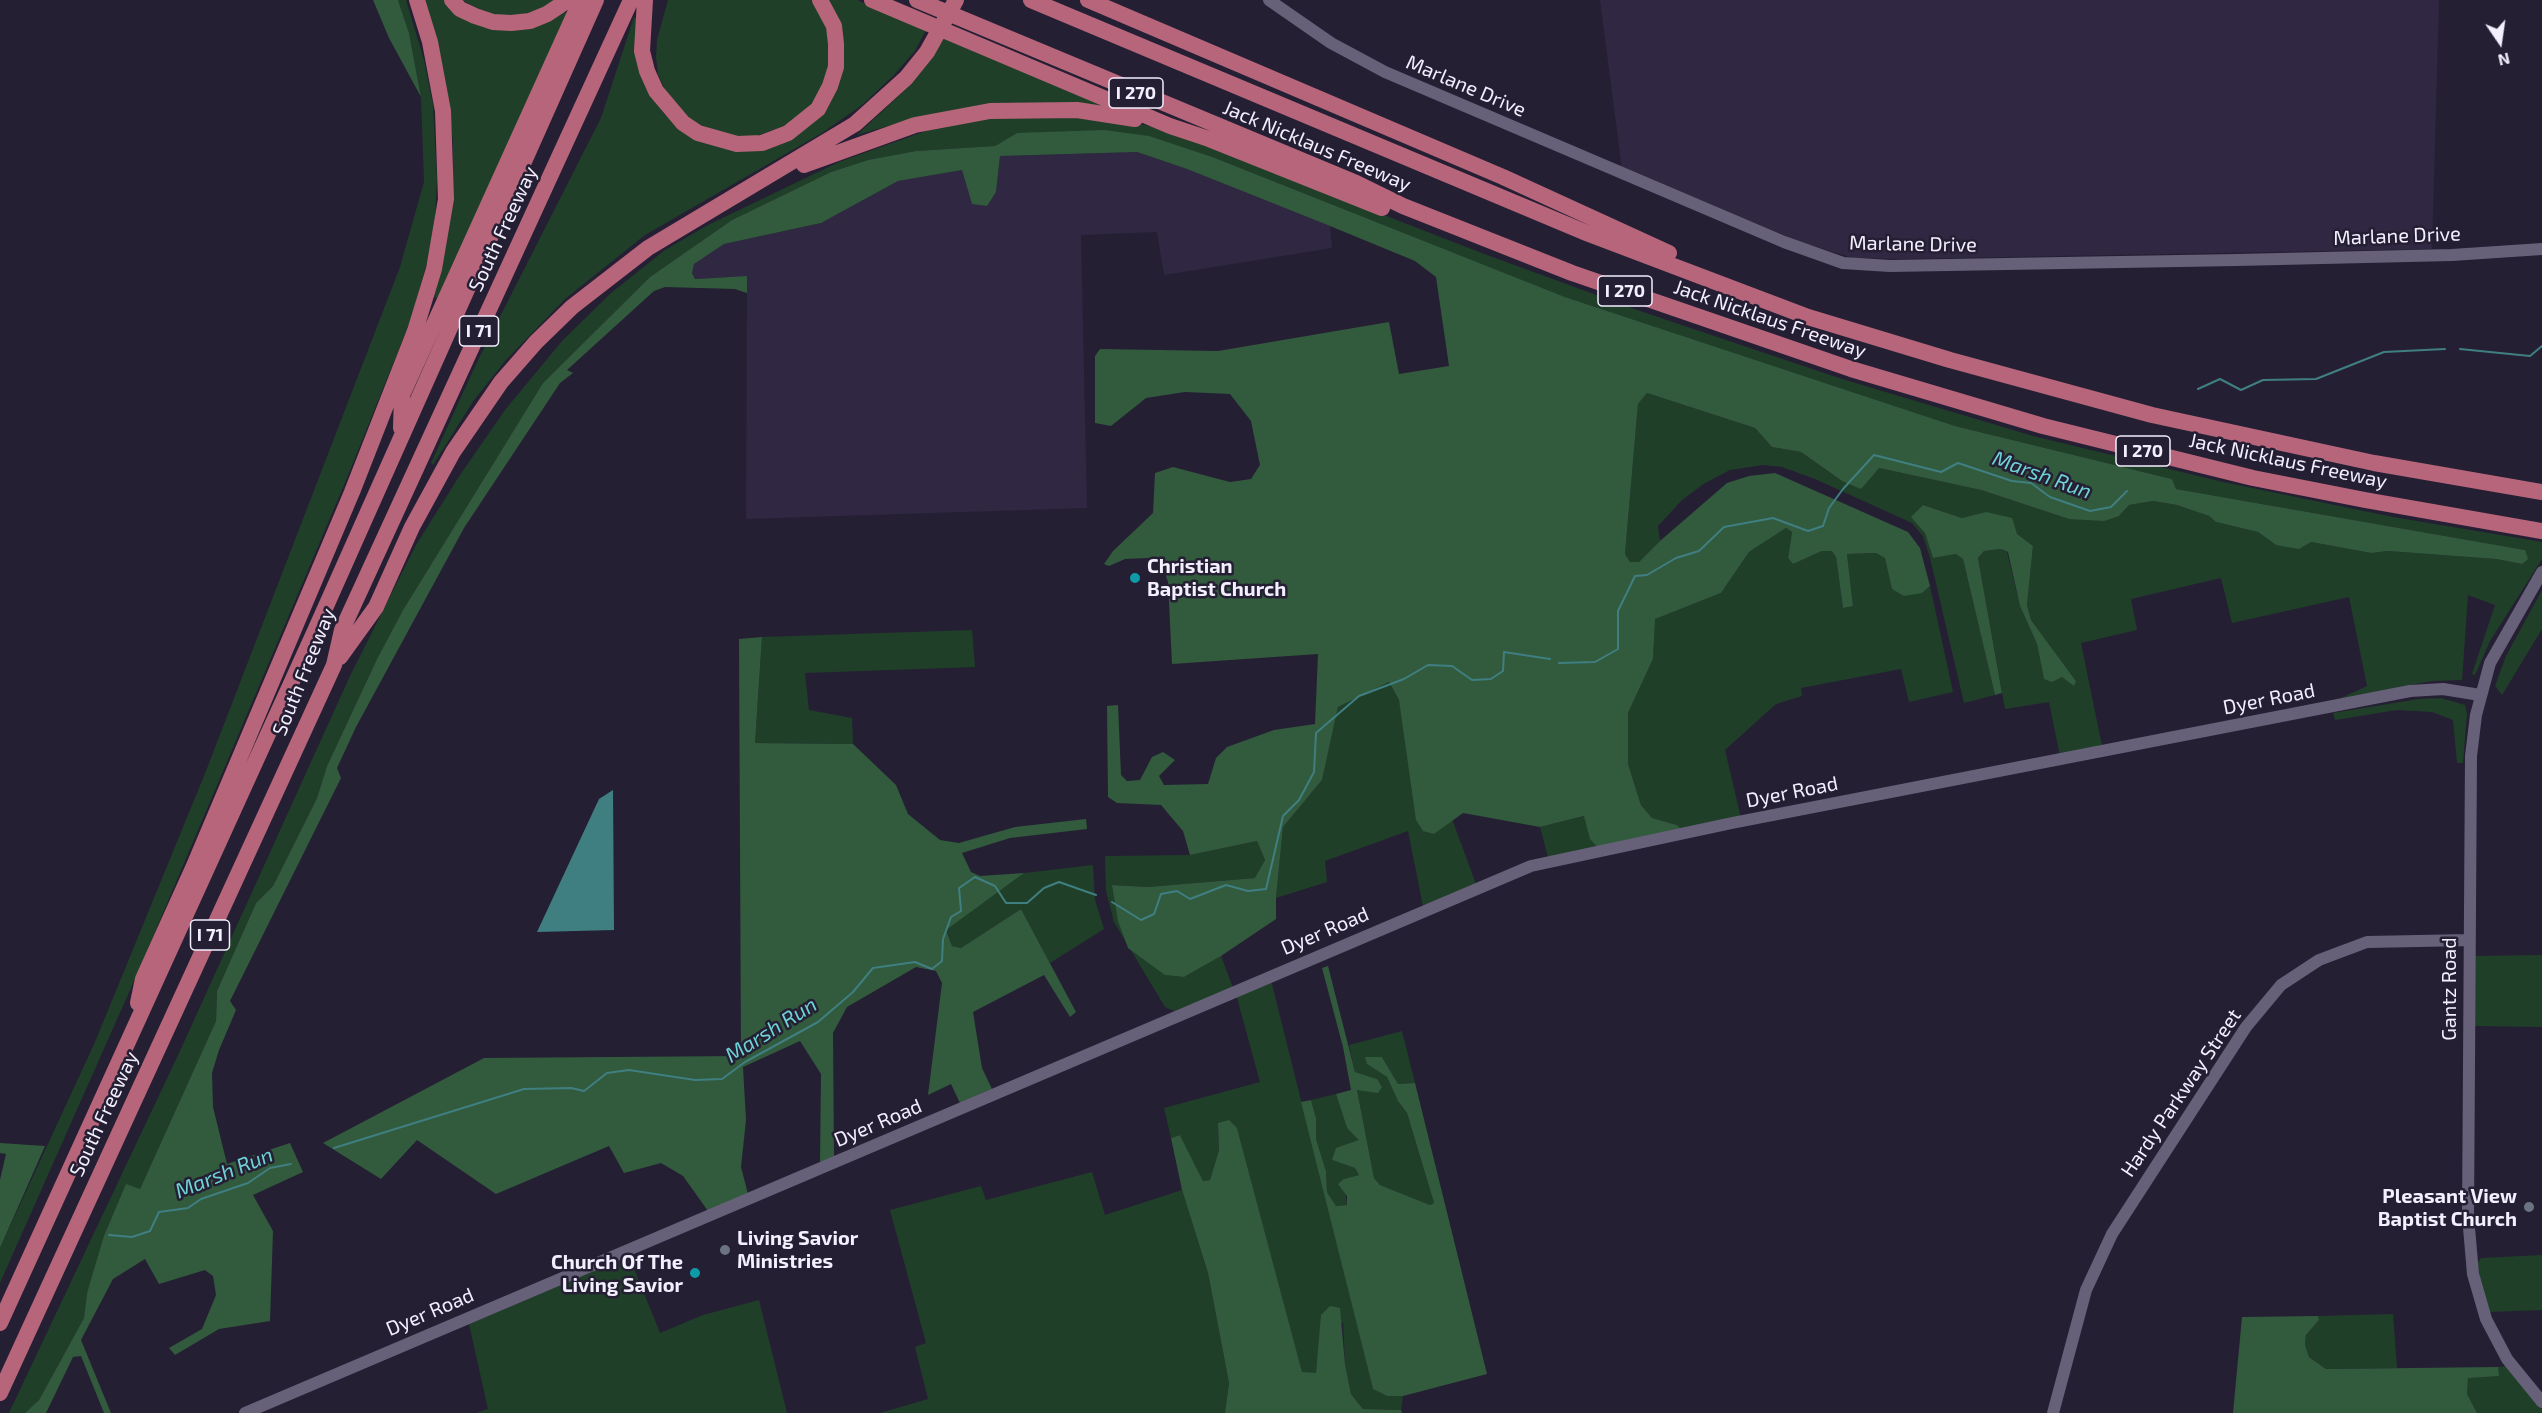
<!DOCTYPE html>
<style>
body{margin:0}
#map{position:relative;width:2542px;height:1413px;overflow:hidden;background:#251f34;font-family:"Exo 2",sans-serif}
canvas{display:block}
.north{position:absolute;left:2470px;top:12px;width:60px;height:60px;-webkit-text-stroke:4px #251f34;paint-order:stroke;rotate:167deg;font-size:16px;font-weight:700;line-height:24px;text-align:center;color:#f3effe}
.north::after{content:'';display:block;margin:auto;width:21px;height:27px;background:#f3effe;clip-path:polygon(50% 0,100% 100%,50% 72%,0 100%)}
</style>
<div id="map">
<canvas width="2542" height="1413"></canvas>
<div class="north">N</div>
</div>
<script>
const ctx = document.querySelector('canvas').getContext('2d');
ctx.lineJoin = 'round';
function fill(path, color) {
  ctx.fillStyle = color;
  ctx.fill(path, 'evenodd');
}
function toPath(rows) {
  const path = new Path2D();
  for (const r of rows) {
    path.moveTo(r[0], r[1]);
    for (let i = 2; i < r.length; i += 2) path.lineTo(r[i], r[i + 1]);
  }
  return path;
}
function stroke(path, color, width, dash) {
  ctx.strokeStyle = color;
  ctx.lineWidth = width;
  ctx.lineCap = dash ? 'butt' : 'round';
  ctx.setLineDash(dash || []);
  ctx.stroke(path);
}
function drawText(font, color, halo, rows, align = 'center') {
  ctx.font = font + ' "Exo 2",sans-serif';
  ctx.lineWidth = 5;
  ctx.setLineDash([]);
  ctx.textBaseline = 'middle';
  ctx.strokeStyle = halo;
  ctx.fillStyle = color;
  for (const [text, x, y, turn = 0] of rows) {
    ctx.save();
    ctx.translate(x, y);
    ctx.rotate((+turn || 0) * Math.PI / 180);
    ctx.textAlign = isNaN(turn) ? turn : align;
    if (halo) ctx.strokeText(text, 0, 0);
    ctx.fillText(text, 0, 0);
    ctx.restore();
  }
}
fill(toPath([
 [1600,0,2439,0,2432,249,1901,259,1853,258,1801,242,1622,169],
 [1137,152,1187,169,1330,226,1332,248,1164,275,1157,232,1081,235,1087,508,746,519,747,276,695,279,692,273,694,264,724,244,821,223,898,181,962,170,972,204,996,192,1000,156]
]), '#302742');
fill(toPath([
 [398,0,406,0,424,60,433,105,437,179,435,216,428,259,411,319,347,478,138,972,0,1283,0,1248,95,1042,206,771,400,267,424,182,421,97,409,33],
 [424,0,446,0,483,24,564,11,567,14,438,299,434,297,452,193,453,142,448,105],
 [463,0,561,0,554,6,509,19,477,10],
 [668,0,814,0,825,19,832,55,822,91,800,120,749,139,714,134,680,112,665,91,658,74,656,57,657,40],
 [828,0,857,0,926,30,915,51,893,76,862,105,822,133,645,235,565,299,506,360,474,400,433,465,431,463,478,360,601,118,634,17,637,19,651,95,664,114,681,127,760,149,830,97],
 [945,37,1131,112,909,120,857,135,906,89],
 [1009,114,1127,121,1166,130,1479,252,1640,311,1842,379,2033,436,2223,482,2393,517,2542,542,2542,559,2490,641,2475,675,2472,674,2495,605,2468,595,2462,680,2432,681,2339,699,2367,686,2349,597,2232,623,2221,578,2131,599,2137,630,2081,643,2102,746,2060,756,2049,702,2005,709,1978,558,1984,551,2001,549,2007,552,2020,606,2037,644,2044,679,2062,677,2076,681,2031,620,2027,605,2033,546,1986,513,1962,518,1923,505,1925,533,1933,558,1956,554,1963,559,1995,695,1964,703,1930,558,1923,536,1912,523,1815,479,1782,467,1763,465,1730,470,1705,483,1682,500,1658,526,1660,541,1639,562,1630,562,1625,554,1638,404,1647,393,1755,428,1772,447,1801,452,1842,481,1879,468,1981,490,2069,519,2119,516,2129,505,2153,501,2177,505,2209,516,2216,522,2258,532,2276,545,2311,542,2371,553,2388,551,2496,559,2522,564,2525,550,2176,489,2172,479,1955,426,1565,297,1215,158,1017,133,995,146,916,151,868,160,831,172,732,220,650,277,543,383,403,610,377,659,327,766,317,798,273,886,256,903,217,991,216,1021,140,1189,126,1185,87,1293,84,1318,39,1400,25,1413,9,1413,180,1051,350,676,416,545,460,475,505,410,562,341,611,293,665,250,708,225,839,162,954,121],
 [1786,528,1792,532,1788,558,1793,564,1822,551,1833,551,1836,557,1843,608,1853,606,1847,554,1876,553,1886,558,1892,589,1922,593,1930,586,1953,692,1909,702,1901,669,1801,688,1802,696,1776,704,1725,750,1741,818,1681,829,1677,825,1652,818,1641,805,1628,764,1628,713,1653,659,1654,619,1721,593,1749,552],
 [2542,590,2542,629,2502,695,2495,686,2506,656],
 [972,630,975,667,805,673,809,710,852,718,853,744,755,743,762,637],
 [1389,682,1399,700,1434,834,1452,819,1476,884,1423,906,1408,831,1325,861,1327,882,1276,898,1283,827,1322,780,1338,707],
 [2441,698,2465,705,2467,714,2463,763,2457,763,2453,720,2432,712,2397,710,2335,720,2333,713,2419,699],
 [1585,816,1590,839,1597,847,1548,857,1540,827],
 [1257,841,1265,860,1256,878,1148,887,1113,885,1165,975,1184,977,1221,956,1233,988,1174,1011,1165,1007,1114,922,1106,891,1105,856,1190,855],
 [1093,865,1095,900,1104,929,1050,963,1021,909,961,948,952,946,946,929,1024,873],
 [2542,955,2542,1027,2474,1026,2474,956],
 [1271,980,1373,1389,1387,1396,1403,1396,1401,1410,1363,1409,1351,1394,1345,1364,1343,1322,1317,1363,1316,1373,1302,1373,1237,1128,1218,1123,1219,1150,1210,1180,1203,1181,1180,1135,1171,1138,1164,1108,1260,1082,1236,994],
 [1402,1031,1415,1083,1398,1084,1382,1057,1367,1064,1387,1077,1398,1101,1407,1113,1434,1203,1430,1205,1380,1185,1374,1178,1357,1090,1377,1079,1355,1072,1349,1045],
 [1336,1094,1347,1128,1360,1140,1332,1160,1355,1168,1359,1175,1344,1179,1347,1205,1336,1206,1327,1192,1326,1171,1316,1139,1316,1118,1311,1100],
 [1092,1172,1105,1215,1182,1190,1208,1273,1229,1383,1225,1413,880,1413,928,1399,915,1347,926,1343,890,1210,981,1186,986,1200],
 [2542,1255,2542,1310,2489,1312,2482,1292,2477,1264,2481,1258],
 [629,1256,660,1333,703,1315,759,1300,787,1413,476,1413,488,1409,469,1324],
 [2393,1314,2397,1368,2326,1369,2309,1357,2305,1345,2306,1335,2319,1320,2318,1316],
 [2507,1366,2542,1409,2542,1413,2477,1413,2467,1394,2468,1377,2498,1376,2498,1367]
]), '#203f29');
fill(toPath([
 [373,0,398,0,409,33,421,97,389,38],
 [1104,130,1149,136,1215,158,1565,297,1955,426,2172,479,2176,489,2525,550,2528,559,2522,564,2496,559,2388,551,2371,553,2311,542,2299,549,2276,545,2258,532,2216,522,2209,516,2177,505,2153,501,2129,505,2119,516,2104,521,2069,519,1981,490,1879,468,1861,489,1842,481,1801,452,1772,447,1755,428,1647,393,1638,404,1625,554,1630,562,1639,562,1660,541,1727,483,1749,476,1775,473,1908,532,1920,548,1930,586,1922,593,1904,596,1892,589,1885,558,1876,553,1847,554,1853,606,1843,608,1836,557,1832,551,1822,551,1793,564,1788,558,1792,532,1786,528,1749,552,1721,593,1655,619,1653,659,1628,713,1628,764,1641,805,1652,818,1677,825,1681,829,1597,847,1590,839,1584,816,1540,827,1463,813,1434,834,1423,831,1416,820,1399,700,1389,682,1338,707,1322,780,1283,827,1276,898,1276,919,1221,956,1184,977,1165,975,1128,948,1118,921,1112,885,1148,887,1255,878,1265,860,1257,841,1190,855,1183,831,1161,805,1117,803,1108,797,1107,706,1118,705,1121,775,1127,781,1140,780,1152,757,1163,752,1175,760,1159,776,1164,785,1208,784,1216,758,1227,747,1274,730,1315,724,1318,654,1172,664,1168,582,1163,567,1148,558,1125,559,1109,566,1104,564,1113,551,1153,513,1155,473,1173,467,1230,482,1251,479,1260,465,1251,421,1230,394,1185,392,1146,398,1111,426,1095,423,1095,356,1100,349,1218,351,1389,322,1399,374,1449,366,1436,277,1415,261,1330,226,1187,169,1137,152,1000,156,996,192,987,206,972,204,962,170,898,181,821,223,724,244,694,264,692,273,695,279,747,276,747,293,735,289,665,287,654,291,567,370,573,373,560,383,464,528,356,727,337,768,341,778,230,1001,236,1010,219,1050,212,1073,213,1107,227,1164,290,1143,303,1172,253,1195,273,1231,270,1321,219,1329,175,1355,169,1348,202,1329,216,1295,213,1276,205,1270,159,1284,145,1259,113,1279,81,1340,111,1413,104,1413,81,1356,73,1357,46,1413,25,1413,39,1400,84,1318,87,1293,104,1236,126,1184,140,1189,216,1021,217,991,256,903,273,886,317,798,327,766,377,659,403,610,543,383,650,277,732,220,831,172,868,160,916,151,995,146,1017,133],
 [1923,505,1962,518,1986,512,2012,518,2017,534,2033,546,2027,605,2031,620,2076,681,2074,686,2062,677,2052,682,2044,679,2037,644,2020,606,2008,552,2001,549,1984,551,1978,558,2002,693,1995,695,1963,559,1956,554,1933,558,1925,533,1911,517],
 [762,637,755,743,853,744,896,785,908,814,940,840,959,843,1015,827,1086,819,1087,829,1010,838,962,853,971,872,980,876,1024,873,946,930,952,946,961,948,1021,909,1076,1012,1070,1017,1044,975,973,1012,982,1068,992,1089,960,1103,951,1084,928,1095,942,983,936,971,916,967,847,1007,833,1033,834,1157,820,1163,821,1074,800,1041,743,1067,746,1120,741,1167,748,1194,708,1211,683,1176,661,1163,624,1173,609,1146,496,1194,417,1140,381,1179,323,1143,484,1058,741,1056,739,639],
 [1328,966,1355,1072,1377,1079,1382,1087,1378,1093,1357,1090,1374,1178,1380,1185,1430,1205,1434,1203,1407,1113,1398,1101,1387,1077,1367,1064,1365,1057,1382,1057,1398,1084,1415,1083,1487,1374,1403,1396,1387,1396,1373,1389,1301,1102,1311,1100,1316,1118,1316,1139,1326,1171,1327,1192,1336,1206,1347,1205,1347,1196,1338,1184,1344,1179,1359,1175,1355,1168,1332,1160,1336,1148,1359,1140,1347,1128,1336,1094,1351,1090,1343,1047,1322,968],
 [1229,1120,1237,1128,1302,1372,1316,1373,1321,1315,1330,1306,1340,1308,1345,1364,1351,1394,1363,1409,1401,1410,1402,1413,1225,1413,1229,1383,1208,1273,1182,1190,1171,1138,1180,1135,1203,1181,1210,1180,1219,1150,1218,1123],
 [0,1143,45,1146,0,1248,0,1180,6,1154,0,1153],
 [2318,1316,2319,1320,2306,1335,2305,1345,2309,1357,2326,1369,2498,1367,2499,1376,2468,1378,2467,1394,2477,1413,2233,1413,2242,1317]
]), '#325a3d');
fill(toPath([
 [613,790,614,930,537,932,599,799]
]), '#407f81');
stroke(toPath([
 [2460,349,2530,356,2542,346],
 [2198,389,2220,379,2241,390,2263,380,2316,379,2384,352,2445,349],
 [1559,663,1595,662,1618,649,1618,611,1635,576,1647,575,1676,558,1699,551,1724,527,1773,518,1808,531,1823,526,1829,508,1843,489,1874,455,1941,472,1958,463,2012,481,2031,483,2050,497,2090,511,2111,507,2127,491],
 [1112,902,1141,920,1154,914,1161,894,1177,891,1190,899,1226,885,1248,891,1266,889,1283,816,1299,800,1314,772,1316,733,1359,696,1404,679,1428,665,1452,666,1472,680,1491,679,1503,671,1504,652,1550,659],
 [334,1148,524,1089,571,1088,584,1091,607,1073,629,1070,695,1080,722,1079,745,1062,818,1022,853,992,873,968,915,962,932,969,942,961,943,939,951,917,961,911,959,888,975,877,995,886,1006,903,1027,903,1044,888,1059,882,1096,895],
 [109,1235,132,1237,150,1231,159,1212,188,1208,201,1199,248,1183,270,1168,291,1164]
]), '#407f81', 2);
stroke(toPath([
 [1269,0,1331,43,1385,72,1784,242,1843,263,1890,266,2237,260,2452,255,2542,249],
 [2542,572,2490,663,2476,715,2471,756,2468,1216,2473,1274,2486,1319,2507,1359,2542,1402],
 [245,1413,1531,866,1732,823,2410,691,2443,689,2480,695],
 [2053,1413,2086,1290,2112,1234,2246,1027,2281,985,2319,960,2367,942,2469,940]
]), '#676079', 12);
stroke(toPath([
 [452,0,460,9,475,16,493,22,511,23,530,21,547,14,568,0],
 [645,0,642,51,647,71,656,91,683,123,698,133,737,144,762,143,788,133,818,109,830,86,836,67,836,44,834,26,820,0],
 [872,0,1170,126,1209,139,1382,208],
 [917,0,1356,183,1403,206,1572,273,1851,369,2043,426,2253,478,2365,500,2542,531],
 [1031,0,1589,234,1808,317,1950,360,2152,415,2374,463,2542,492],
 [1088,0,1503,177,1669,253],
 [804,165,915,125,990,111,1077,110,1135,119],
 [401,428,402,395,581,0],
 [340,657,376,607,412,527,453,452,501,382,536,342,572,307,648,248,855,124,906,78,927,52,956,0],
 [138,1003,143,979,193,868,352,492,415,331,434,269,446,199,443,111,430,42,417,0],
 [0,1323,314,633,596,0],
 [0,1393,334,665,342,630,631,0]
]), '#b7657a', 16);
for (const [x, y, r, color] of [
 [1135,578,6,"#0f9aa8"],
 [2529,1207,6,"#6b7280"],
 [725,1250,6,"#6b7280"],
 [695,1273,6,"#0f9aa8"]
]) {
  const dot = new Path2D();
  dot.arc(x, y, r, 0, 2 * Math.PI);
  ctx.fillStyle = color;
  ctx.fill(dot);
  stroke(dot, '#251f34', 2);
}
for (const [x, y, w] of [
 [1136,93,54],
 [1625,291,54],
 [479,331,39],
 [2143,451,54],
 [210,935,39]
]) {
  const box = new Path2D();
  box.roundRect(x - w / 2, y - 15, w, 30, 4.5);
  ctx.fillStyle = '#251f34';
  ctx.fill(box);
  stroke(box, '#f3effe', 1.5);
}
drawText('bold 18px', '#f3effe', null, [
 ["I 270",1136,93],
 ["I 270",1625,291],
 ["I 71",479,331],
 ["I 270",2143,451],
 ["I 71",210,935]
]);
drawText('20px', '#f3effe', '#251f34', [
 ["Marlane Drive",1466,86,23],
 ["Jack Nicklaus Freeway",1317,146,23],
 ["South Freeway",503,229,-65],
 ["Marlane Drive",2397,236,-2],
 ["Marlane Drive",1913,244,1],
 ["Jack Nicklaus Freeway",1770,319,19],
 ["Jack Nicklaus Freeway",2288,461,12],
 ["South Freeway",304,672,-68],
 ["Dyer Road",2269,699,-11],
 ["Dyer Road",1792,792,-11],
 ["Dyer Road",1325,931,-23],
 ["Gantz Road",2449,989,-90],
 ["Hardy Parkway Street",2181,1093,-56],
 ["South Freeway",104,1114,-65],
 ["Dyer Road",878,1123,-23],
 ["Dyer Road",430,1312,-23]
]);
drawText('bold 20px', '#f3effe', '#251f34', [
 ["Christian",1147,566],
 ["Baptist Church",1147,589],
 ["Pleasant View",2517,1196,"right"],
 ["Baptist Church",2517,1219,"right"],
 ["Living Savior",737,1238],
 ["Ministries",737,1261],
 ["Church Of The",683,1262,"right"],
 ["Living Savior",683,1285,"right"]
], 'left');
drawText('italic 21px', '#6ed3d7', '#251f34', [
 ["Marsh Run",2042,475,20],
 ["Marsh Run",771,1030,-32],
 ["Marsh Run",224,1173,-22]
]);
</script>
